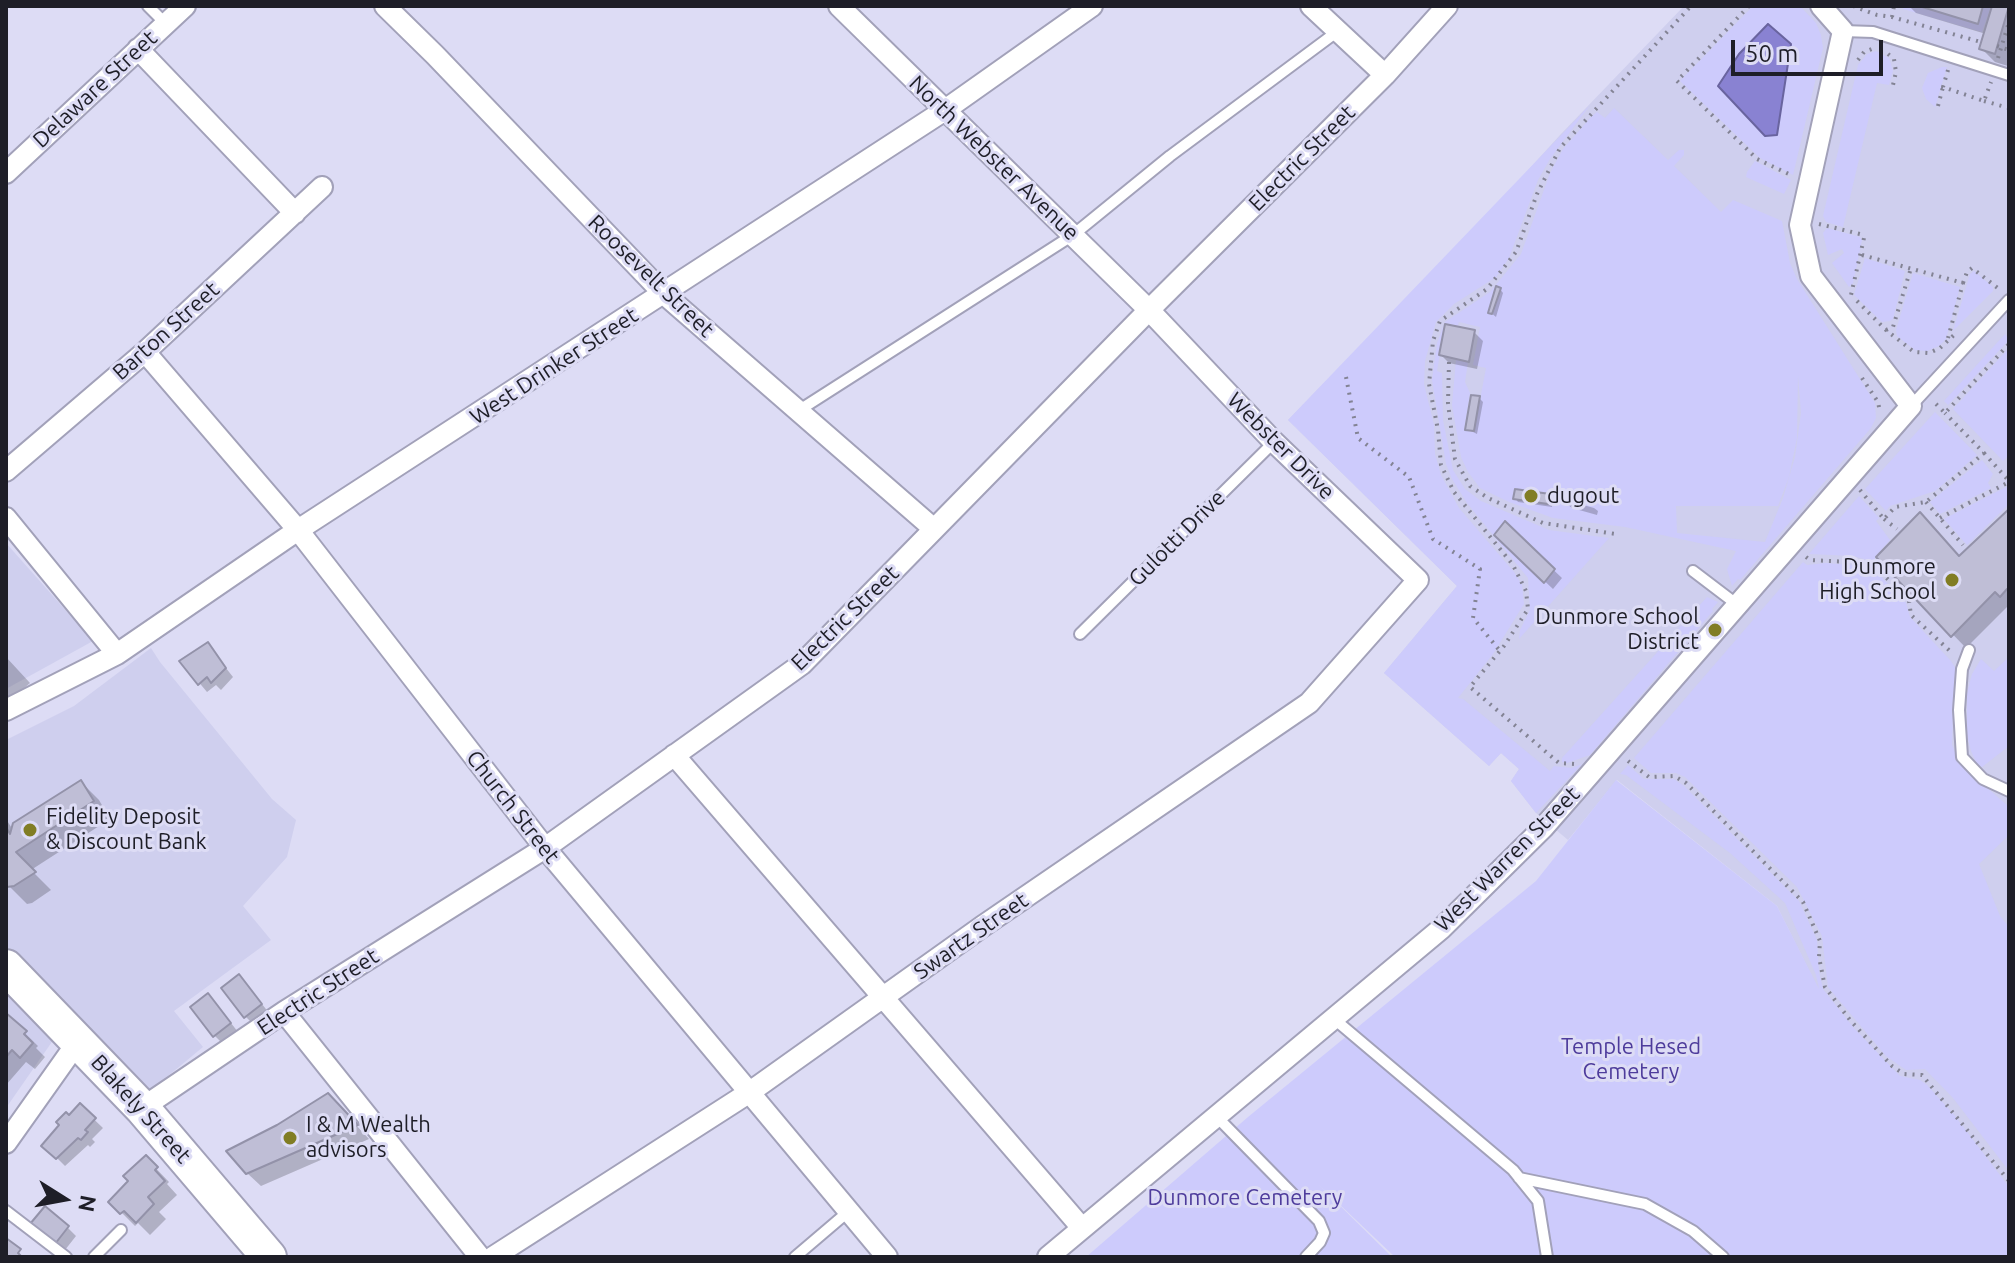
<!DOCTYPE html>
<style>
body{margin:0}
#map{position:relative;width:2015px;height:1263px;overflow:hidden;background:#dddcf5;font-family:Ubuntu,sans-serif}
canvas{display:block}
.frame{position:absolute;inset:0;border:8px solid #1e1e27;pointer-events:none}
.north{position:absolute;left:24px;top:1159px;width:80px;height:80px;-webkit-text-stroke:6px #dddcf5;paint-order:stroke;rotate:101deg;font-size:22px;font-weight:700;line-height:32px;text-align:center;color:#1e1e27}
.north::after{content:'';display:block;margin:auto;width:28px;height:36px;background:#1e1e27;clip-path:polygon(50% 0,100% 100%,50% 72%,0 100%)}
.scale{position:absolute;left:1731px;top:40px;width:152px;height:36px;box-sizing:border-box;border:4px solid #1e1e27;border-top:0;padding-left:10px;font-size:24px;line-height:28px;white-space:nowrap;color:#1e1e27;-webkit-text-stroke:6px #dddcf5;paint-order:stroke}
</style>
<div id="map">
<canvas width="2015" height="1263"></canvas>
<div class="frame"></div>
<div class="north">N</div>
<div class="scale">50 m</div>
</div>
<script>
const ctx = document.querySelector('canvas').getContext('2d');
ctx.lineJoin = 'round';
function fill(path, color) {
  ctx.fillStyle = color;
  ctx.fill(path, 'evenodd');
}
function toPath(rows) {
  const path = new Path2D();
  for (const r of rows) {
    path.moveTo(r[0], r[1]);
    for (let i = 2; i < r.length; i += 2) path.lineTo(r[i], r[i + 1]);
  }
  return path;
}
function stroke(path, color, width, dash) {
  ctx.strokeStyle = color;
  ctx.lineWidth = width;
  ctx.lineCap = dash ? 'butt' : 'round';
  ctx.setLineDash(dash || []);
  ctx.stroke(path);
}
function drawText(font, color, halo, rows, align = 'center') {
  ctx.font = font + ' Ubuntu,sans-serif';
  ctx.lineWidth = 6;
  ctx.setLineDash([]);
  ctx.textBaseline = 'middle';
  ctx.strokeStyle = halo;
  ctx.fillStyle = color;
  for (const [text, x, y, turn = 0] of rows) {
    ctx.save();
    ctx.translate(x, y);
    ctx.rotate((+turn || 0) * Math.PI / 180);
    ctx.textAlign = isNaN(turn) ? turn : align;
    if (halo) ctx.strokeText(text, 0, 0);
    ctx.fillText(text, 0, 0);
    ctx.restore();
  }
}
fill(toPath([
 [1684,6,2009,6,2009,1214,1933,1131,1820,993,1777,906,1617,780,1568,840,1536,813,1511,781,1519,769,1501,753,1489,766,1384,673,1457,586,1288,420,1490,212,1560,135],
 [6,543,93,641,6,689],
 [151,648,160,662,272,799,296,820,287,857,243,906,271,940,174,1011,203,1047,151,1090,6,946,6,740,74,706],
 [6,989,56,1036,6,1108]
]), '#cfcfee');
fill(toPath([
 [1753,6,1800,6,1816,23,1821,35,1823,48,1793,175,1760,158,1680,81],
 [1903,6,1918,6,1978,24,1984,6,1991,6,1982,32,1903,9],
 [1876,51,1889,58,1893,71,1889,85,1877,83,1843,227,1826,222,1823,216,1858,65,1867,54],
 [1942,67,1947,67,1935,107,1926,99,1922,88,1928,73],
 [1590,105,1550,159,1538,180,1509,258,1496,277,1454,304,1436,322,1425,361,1424,384,1434,425,1435,454,1441,475,1459,508,1514,572,1522,585,1524,604,1493,654,1458,698,1463,699,1550,771,1554,766,1572,768,1582,764,1536,813,1511,781,1519,769,1501,753,1489,766,1384,673,1457,586,1288,420],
 [1614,108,1668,160,1679,150,1684,150,1684,155,1674,166,1721,212,1733,200,1782,221,1790,263,1797,279,1875,403,1876,418,1871,428,1740,580,1738,579,1732,586,1727,569,1736,551,1625,527,1553,518,1509,502,1480,488,1468,472,1461,457,1452,405,1456,360,1468,362,1465,382,1470,393,1464,430,1474,432,1486,368,1473,365,1480,327,1459,322,1457,327,1445,324,1437,371,1442,373,1443,420,1453,470,1465,489,1481,501,1549,530,1609,538,1519,639,1520,630,1530,610,1528,578,1467,503,1452,479,1446,464,1432,380,1437,343,1445,322,1490,292,1521,254,1550,173,1563,149,1592,116,1597,112,1605,118],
 [1798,375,1801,413,1795,457,1783,498,1765,542,1677,533,1676,506,1778,506,1789,477,1797,438],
 [1514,488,1558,497,1559,497,1557,501,1550,499,1549,505,1513,499],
 [1755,161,1791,180,1784,194,1746,177,1747,172],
 [1827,228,1860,237,1862,240,1853,283,1849,287,1832,263,1844,253,1842,249,1828,255,1823,233],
 [1865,258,1905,271,1893,319,1890,321,1882,322,1854,295],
 [1974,271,1993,287,1993,291,1953,331,1970,274],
 [1913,273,1960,287,1946,339,1939,346,1927,351,1915,350,1897,336,1896,330],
 [2005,334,2009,340,1948,405,1944,401],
 [2009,348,2006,358,2009,361,2009,455,2003,461,1953,409],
 [1935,412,1977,455,1935,491,1890,506,1886,511,1865,489],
 [1982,460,1993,474,1988,483,1991,488,1940,514,1930,502],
 [2006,487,2009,488,2009,504,1967,545,1944,519],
 [1859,496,1879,518,1876,521,1890,540,1875,557,1875,562,1853,556,1809,554],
 [1803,562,1807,565,1826,563,1872,567,1906,603,1910,617,1951,661,1959,674,1953,710,1952,745,1960,764,2009,807,2009,835,1979,864,2000,916,2009,927,2009,1171,1953,1098,1925,1069,1906,1070,1886,1056,1828,987,1822,936,1797,887,1685,777,1676,773,1651,773,1634,758],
 [1707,597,1718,602,1712,609,1713,611,1590,755,1567,763,1562,762,1562,758],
 [2009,657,2009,746,1982,767,1977,764,1971,751,1967,736,1967,693,1972,674,1981,659,1994,671],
 [1628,765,1644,779,1674,779,1684,786,1799,901,1817,940,1819,972,1823,989,1853,1027,1900,1076,1920,1080,1927,1085,1955,1116,2009,1187,2009,1257,1395,1257,1318,1184,1392,1257,1086,1257,1248,1117,1536,881,1616,780,1777,906,1819,989,1816,975,1785,903,1730,853,1626,775,1620,774]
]), '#cdcbfc');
const water = toPath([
 [1768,24,1791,44,1777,135,1765,136,1718,86,1739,54,1768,24]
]);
fill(water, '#8982d2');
stroke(water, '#69649f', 2);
fill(toPath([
 [1909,6,2009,6,2008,66,1995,62,1981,48,1986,34,1916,13],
 [1500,289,1503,293,1496,317,1490,312],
 [1474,332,1483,341,1477,369,1449,363,1441,355],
 [1479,398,1483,402,1477,434,1467,429],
 [1549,496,1553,500,1552,507,1518,502,1515,498],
 [1569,501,1594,508,1598,511,1597,515,1572,508,1568,505],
 [2009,512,2009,605,1966,648,1878,557,1960,558],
 [1505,524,1562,578,1553,589,1496,535],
 [207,644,233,677,221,690,216,685,207,692,181,661],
 [6,657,30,683,6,704],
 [81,782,99,800,110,819,31,870,51,890,32,903,27,904,6,883,6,819,13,830],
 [247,985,269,1013,254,1025,246,1017],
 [216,1004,238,1032,223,1044,215,1036],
 [6,1015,38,1046,36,1048,45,1057,35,1069,26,1062,6,1085],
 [80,1106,103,1128,92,1139,95,1142,90,1147,88,1145,65,1166,44,1145],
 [341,1109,369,1139,261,1186,247,1173],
 [146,1158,169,1182,167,1184,177,1195,159,1212,166,1219,150,1235,138,1223,135,1226,111,1202,131,1181],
 [33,1224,67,1227,76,1236,65,1250]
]), '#0003');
const building = toPath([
 [1919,6,1983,6,1978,24,1919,6],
 [1992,6,2009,6,1995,54,1979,49,1992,6],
 [1496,286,1501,288,1492,314,1488,313,1496,286],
 [1445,324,1475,330,1469,362,1439,355,1445,324],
 [1471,395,1480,396,1474,431,1465,430,1471,395],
 [1515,489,1550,494,1548,504,1513,499,1515,489],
 [2009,509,2009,591,2007,589,2000,597,1995,592,1951,637,1876,557,1920,512,1959,556,2009,509],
 [1505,521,1555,569,1544,583,1494,535,1505,521],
 [208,642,226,668,211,683,207,677,198,685,179,661,208,642],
 [81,780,94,801,16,852,36,872,14,886,7,887,6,827,10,834,13,823,81,780],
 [239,974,262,1004,244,1018,221,988,239,974],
 [208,993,231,1023,213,1037,190,1007,208,993],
 [6,1013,27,1031,24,1034,33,1043,20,1058,12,1050,6,1057,6,1013],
 [328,1093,358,1125,246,1174,226,1151,277,1125,328,1093],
 [80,1103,96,1118,85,1130,88,1132,81,1140,78,1138,56,1159,41,1146,59,1125,56,1122,66,1112,69,1115,80,1103],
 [146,1155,158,1167,155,1170,165,1181,148,1197,154,1204,136,1223,124,1211,120,1214,108,1202,128,1181,123,1176,146,1155],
 [45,1206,69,1226,55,1244,30,1224,45,1206],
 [6,1238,21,1249,18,1253,22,1257,6,1257,6,1238]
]);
fill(building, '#bfbed6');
stroke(building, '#9392a9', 2);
const lane = toPath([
 [148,6,166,24],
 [1843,31,1873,32,2009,75],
 [1911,406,2009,300],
 [798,411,1073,235,1170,156,1338,31],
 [1693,571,1739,606],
 [1080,634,1274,442],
 [1969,650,1962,669,1959,710,1962,757,1983,779,2009,791],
 [1333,1018,1513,1170,1538,1201,1547,1257],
 [1216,1116,1319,1221,1324,1233,1320,1242,1306,1257],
 [1519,1178,1645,1204,1693,1231,1723,1257],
 [6,1211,66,1257],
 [94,1257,121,1230],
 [795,1257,849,1211]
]);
const street = toPath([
 [385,6,435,55,664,294,934,529],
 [1311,6,1385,75],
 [138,49,295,213],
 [6,173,185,6],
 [145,352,298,530,545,848,887,1257],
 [6,471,145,352,322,187],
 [6,518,117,654],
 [6,710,117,654,298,530,945,110,1092,6],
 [674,755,1082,1228],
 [284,1012,480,1257],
 [142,1108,284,1012,545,848,802,664,1149,310,1385,75,1447,6],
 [6,1143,79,1040],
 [493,1257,750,1092,983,926,1309,703,1418,580,1274,442,1149,310,839,6],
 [1048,1257,1442,928,1543,828,1911,406,1811,276,1800,225,1843,31,1821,6]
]);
const primary = toPath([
 [6,967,142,1108,269,1257]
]);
stroke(lane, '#a2a1b9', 14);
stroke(street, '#a2a1b9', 24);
stroke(primary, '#a2a1b9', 38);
stroke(toPath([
 [1749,6,1677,81,1757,159,1791,175],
 [1853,6,1877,15,1892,17,1981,42],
 [1892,17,1894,6],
 [1997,46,2009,50],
 [1888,54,1894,59,1896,72,1893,85],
 [1998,58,2009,22],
 [1858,60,1864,52,1872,49],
 [1948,70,1943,87,1984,101,1991,82],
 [1984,101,2009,108],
 [1938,106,1943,87],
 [1819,224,1860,234,1864,238,1851,295],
 [1862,255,1963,283,1948,338],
 [1963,283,1967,272,1972,268,1999,289],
 [1857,301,1886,330,1914,352,1929,353,1940,348,1954,335],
 [1886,330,1893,327,1911,268],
 [1449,362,1448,403,1455,459,1470,486,1488,498,1543,523,1616,534],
 [1346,377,1358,438,1409,477,1433,539,1480,569,1473,618,1500,651],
 [1862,378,1878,402,1880,412],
 [1936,404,1945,413,2009,344],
 [1984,453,2009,481],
 [1860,490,1884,519,1895,507,1926,502,1984,453,1945,413],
 [1926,502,1963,545],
 [1940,518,2009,482],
 [1884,519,1897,529],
 [1806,557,1810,560,1872,563,1909,601,1911,615,1950,651,1954,651],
 [1628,761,1649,777,1674,776,1686,783,1803,902,1820,941,1819,957,1825,987,1850,1020,1892,1066,1904,1074,1922,1075,2009,1181],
 [1574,764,1559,763,1470,687,1504,646,1528,609,1526,591,1513,565,1454,492,1441,465,1438,430,1429,384,1433,341,1440,321,1487,289,1516,252,1537,194,1560,148,1691,6]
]), '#838394', 4, [2, 6]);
stroke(lane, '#fff', 10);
stroke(street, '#fff', 20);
stroke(primary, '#fff', 34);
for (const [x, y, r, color] of [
 [1531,496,8,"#817d24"],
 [1952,580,8,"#817d24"],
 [1715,630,8,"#817d24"],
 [30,830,8,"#817d24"],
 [290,1138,8,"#817d24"]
]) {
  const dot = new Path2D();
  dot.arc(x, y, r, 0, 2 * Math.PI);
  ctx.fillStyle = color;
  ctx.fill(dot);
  stroke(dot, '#dddcf5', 3);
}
drawText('22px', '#1e1e27', '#dddcf5', [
 ["Delaware Street",95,89,-43],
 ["North Webster Avenue",994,158,44],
 ["Electric Street",1302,158,-45],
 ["Roosevelt Street",651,276,44],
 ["Barton Street",166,331,-42],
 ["West Drinker Street",554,366,-33],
 ["Webster Drive",1281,446,45],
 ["Gulotti Drive",1177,538,-45],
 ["Electric Street",845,618,-44],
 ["Church Street",513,807,52],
 ["West Warren Street",1507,859,-45],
 ["Swartz Street",971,936,-35],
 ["Electric Street",318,992,-33],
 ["Blakely Street",141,1109,48]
]);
drawText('22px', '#1e1e27', '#dddcf5', [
 ["dugout",1547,496],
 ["Dunmore",1936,567,"right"],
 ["High School",1936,592,"right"],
 ["Dunmore School",1699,617,"right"],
 ["District",1699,642,"right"],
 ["Fidelity Deposit",46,817],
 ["& Discount Bank",46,842],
 ["I & M Wealth",306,1125],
 ["advisors",306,1150]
], 'left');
drawText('22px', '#4e3c9c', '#dddcf5', [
 ["Temple Hesed",1631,1047],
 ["Cemetery",1631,1072],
 ["Dunmore Cemetery",1245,1198]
]);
</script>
